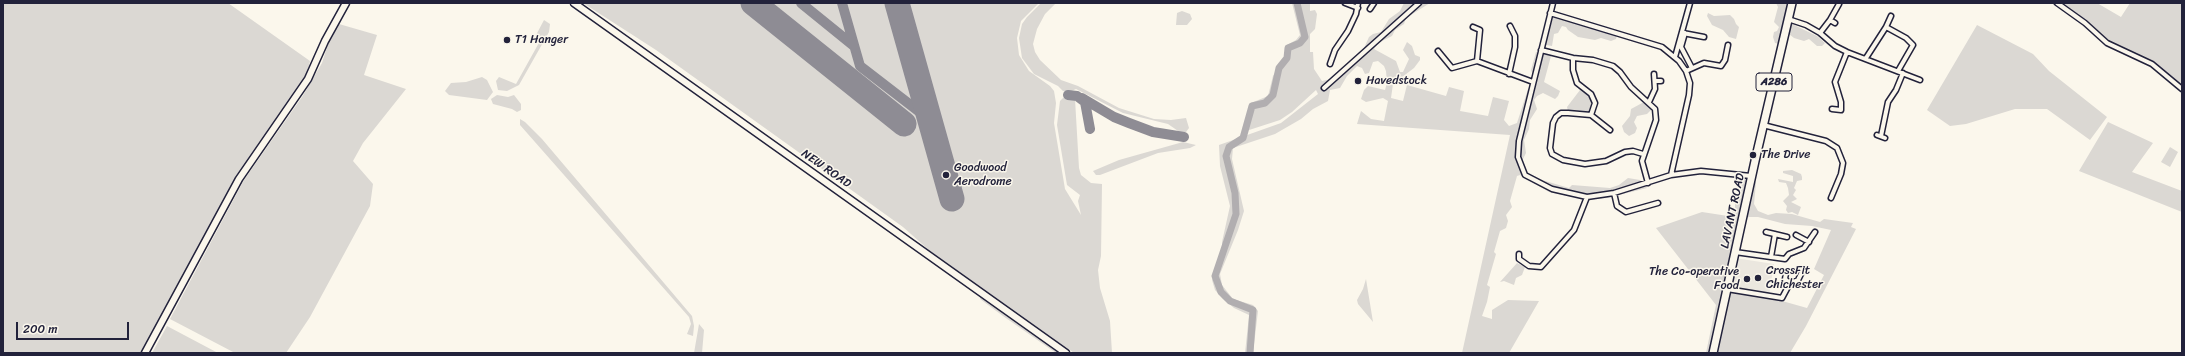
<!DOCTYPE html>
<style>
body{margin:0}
#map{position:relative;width:2185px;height:356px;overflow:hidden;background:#fbf7ec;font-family:Sriracha,sans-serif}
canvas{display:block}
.frame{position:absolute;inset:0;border:4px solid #22223b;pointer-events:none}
.scale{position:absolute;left:16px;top:322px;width:113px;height:18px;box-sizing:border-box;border:2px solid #22223b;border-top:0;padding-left:5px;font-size:12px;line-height:14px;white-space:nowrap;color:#22223b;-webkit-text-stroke:3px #fbf7ec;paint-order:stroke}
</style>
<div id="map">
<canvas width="2185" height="356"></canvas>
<div class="frame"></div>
<div class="scale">200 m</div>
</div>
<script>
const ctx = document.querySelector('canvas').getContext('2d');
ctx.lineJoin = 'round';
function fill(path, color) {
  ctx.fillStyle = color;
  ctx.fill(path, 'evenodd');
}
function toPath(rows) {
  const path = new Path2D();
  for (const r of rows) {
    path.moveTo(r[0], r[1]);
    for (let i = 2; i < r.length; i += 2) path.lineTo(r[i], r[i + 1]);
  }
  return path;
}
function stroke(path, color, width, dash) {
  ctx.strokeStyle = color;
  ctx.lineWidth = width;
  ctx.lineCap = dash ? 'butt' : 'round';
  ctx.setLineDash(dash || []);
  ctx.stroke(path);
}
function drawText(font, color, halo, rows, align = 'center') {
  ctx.font = font + ' Sriracha,sans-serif';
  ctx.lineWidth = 3;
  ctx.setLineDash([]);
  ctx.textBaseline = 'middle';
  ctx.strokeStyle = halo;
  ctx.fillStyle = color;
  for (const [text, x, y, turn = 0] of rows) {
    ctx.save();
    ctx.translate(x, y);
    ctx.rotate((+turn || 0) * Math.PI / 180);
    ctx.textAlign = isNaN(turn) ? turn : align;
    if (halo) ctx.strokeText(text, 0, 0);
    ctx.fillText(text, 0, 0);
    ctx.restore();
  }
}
fill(toPath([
 [1735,258,1774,264,1769,295,1729,288]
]), '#ebe7df');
fill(toPath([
 [3,3,228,3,310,61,307,76,289,103,279,114,225,197,141,353,3,353],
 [583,3,1039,3,1021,21,1017,38,1019,55,1029,71,1050,86,1054,91,1056,103,1054,123,1065,189,1081,215,1078,201,1080,195,1067,185,1057,125,1060,101,1064,97,1070,96,1075,99,1079,168,1081,175,1091,183,1102,184,1101,256,1098,270,1100,288,1110,321,1112,353,1074,353,930,251,903,227,656,50],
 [1041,3,1056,3,1045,14,1037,29,1033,44,1035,52,1040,60,1061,80,1078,86,1119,108,1154,119,1171,120,1186,118,1189,128,1186,132,1181,133,1168,124,1123,113,1076,89,1069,92,1063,91,1058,86,1034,74,1022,58,1019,38,1022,24,1027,17],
 [1292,3,1310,3,1310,11,1315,10,1317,14,1315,29,1310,34,1310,52,1313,52,1314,69,1322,81,1331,79,1341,72,1350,60,1356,58,1364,48,1369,37,1373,34,1381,32,1389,19,1400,11,1404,3,1430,3,1406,18,1404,24,1395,30,1392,36,1378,43,1374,49,1396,61,1400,72,1403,72,1409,59,1403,50,1407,42,1412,46,1415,55,1420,57,1420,60,1414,68,1393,84,1391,98,1403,101,1407,85,1446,96,1449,87,1464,91,1460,111,1488,116,1493,97,1509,101,1504,120,1509,126,1517,123,1528,89,1534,85,1535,80,1531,70,1536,52,1551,56,1544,82,1560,91,1558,96,1555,99,1543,93,1537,96,1534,100,1537,109,1530,120,1529,129,1524,140,1526,153,1521,163,1527,173,1542,180,1569,188,1572,185,1610,188,1619,185,1628,178,1640,180,1647,188,1607,198,1595,199,1587,195,1579,194,1573,197,1549,192,1520,175,1517,176,1510,201,1512,207,1506,215,1508,221,1506,228,1500,231,1494,252,1496,254,1487,285,1490,287,1487,302,1482,316,1492,319,1492,310,1508,300,1539,301,1509,353,1462,353,1510,135,1357,124,1361,111,1371,119,1384,121,1388,101,1383,98,1366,102,1361,99,1364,90,1368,86,1385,90,1387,83,1386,71,1384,66,1378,61,1373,62,1369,73,1365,74,1362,68,1357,66,1347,76,1340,88,1330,90,1328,101,1313,109,1301,119,1275,134,1233,148,1232,159,1244,211,1238,230,1220,274,1222,285,1233,299,1253,305,1258,311,1253,353,1245,353,1249,315,1234,308,1223,299,1215,290,1212,280,1222,250,1222,242,1230,206,1220,166,1219,145,1281,123,1318,94,1316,90,1292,112,1280,120,1246,131,1251,103,1268,96,1273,76,1285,56,1285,46,1296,40,1300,35],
 [1776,3,1790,3,1780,44,1775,43,1773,37,1774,32,1777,31,1779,27,1774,22,1778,7],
 [2059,3,2097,3,2121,17,2130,3,2182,3,2182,88,2153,63,2108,42],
 [1182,11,1190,14,1192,19,1187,25,1176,25,1177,13],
 [1708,13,1714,16,1730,15,1734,19,1736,24,1739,27,1736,39,1729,37,1723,30,1712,25,1707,16],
 [1552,16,1617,35,1616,39,1611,41,1601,38,1595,40,1578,37,1568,30,1566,27,1562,26,1558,33,1554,34,1552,46,1546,45,1545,42],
 [544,20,550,24,549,32,519,85,507,91,498,90,496,81,499,77,516,84,540,41,535,37],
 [339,24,377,35,364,75,406,89,363,143,353,161,373,184,370,206,310,317,286,353,235,353,170,319,244,180,302,97,322,63,328,44],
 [1792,24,1817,36,1825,43,1822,46,1817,46,1809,39,1804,41,1794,38,1789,34],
 [1977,25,2033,54,2049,71,2107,117,2090,140,2047,109,2015,109,1966,124,1950,126,1927,110],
 [482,77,487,80,493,92,487,100,449,95,445,91,451,83,466,82],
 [1580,90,1590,96,1592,99,1589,112,1568,111,1567,107],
 [497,95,508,97,514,95,521,104,521,110,517,112,512,109,493,104,491,99],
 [1644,102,1651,110,1647,114,1637,116,1634,122,1637,128,1635,133,1629,136,1624,132,1622,126,1630,116,1631,109],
 [520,119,525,122,542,139,692,316,694,326,693,336,687,334,691,324,689,317,520,125],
 [2108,122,2153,143,2132,172,2182,191,2182,212,2079,171],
 [1183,142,1196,145,1190,148,1158,153,1100,175,1096,175,1093,171,1119,160],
 [2170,147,2178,152,2170,167,2161,162],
 [1792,170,1801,174,1802,177,1802,180,1797,181,1794,188,1796,190,1793,195,1797,199,1791,202,1801,207,1798,215,1792,212,1788,213,1786,210,1787,206,1783,201,1789,195,1788,188,1786,183,1779,182,1778,179,1793,182,1793,176,1783,173,1783,171],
 [1742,179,1754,180,1756,183,1754,204,1758,211,1768,215,1776,213,1792,214,1820,222,1824,219,1853,223,1851,227,1856,229,1806,326,1790,353,1716,353,1728,290,1768,297,1807,308,1824,275,1814,269,1831,230,1812,226,1785,224,1758,217,1749,217,1744,219,1711,353,1706,353,1716,305,1656,228,1702,212,1728,216,1735,208,1735,196],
 [1517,263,1525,267,1522,275,1516,278,1514,285,1504,281,1500,282],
 [1366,279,1373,322,1358,304,1357,300,1363,289],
 [981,295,1063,353,1056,353,1003,316,980,299],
 [699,324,704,330,702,353,694,353],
 [167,326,218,353,152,353]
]), '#dbd8d3');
stroke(toPath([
 [1250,353,1253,310,1230,301,1221,292,1215,276,1236,214,1235,193,1226,156,1229,147,1243,138,1252,106,1265,103,1273,95,1279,68,1287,58,1288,48,1300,43,1305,37,1297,3]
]), '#b1aeb0', 7);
stroke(toPath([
 [801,3,854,46],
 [842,3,860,66,930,120],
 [1068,95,1077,96,1085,102,1090,129],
 [1082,98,1114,117,1129,123,1153,132,1184,137]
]), '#8e8c94', 10);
stroke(toPath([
 [753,3,904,124],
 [897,3,952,199]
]), '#8e8c94', 25);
const street = toPath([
 [1345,3,1358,8],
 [1553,3,1519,141,1518,157,1525,175,1552,189,1587,197,1614,193,1671,175,1701,171,1751,176],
 [2057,3,2085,23,2107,43,2152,64,2182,89],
 [1370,9,1374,3],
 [1550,13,1662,47,1679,61,1686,71,1690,83,1689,95,1671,175],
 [1891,16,1886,27,1906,38,1913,45,1898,71],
 [1788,19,1806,25,1820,33,1830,20,1835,23],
 [1830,20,1839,4],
 [1473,27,1480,30,1477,61],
 [1683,33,1704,37],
 [1685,33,1681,47,1692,68],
 [1820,33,1835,46,1847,52,1920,80],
 [1541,50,1573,58,1593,60,1613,66,1620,72,1631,87,1655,109,1656,120,1642,161,1648,183],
 [1438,51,1452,68,1477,61,1533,82],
 [1675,57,1690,3],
 [1573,58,1573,70,1577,83,1591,94,1595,103,1591,115,1568,113,1561,113,1556,117,1553,123,1550,148,1552,154,1563,160,1585,164,1606,161,1625,152,1633,151,1643,154],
 [1866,58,1886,27],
 [1330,64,1335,50,1348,31,1356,14,1358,3],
 [1686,71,1704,63,1721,66,1725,60,1728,45],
 [1509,74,1515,47,1515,36,1510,26],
 [1655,81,1661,81],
 [1324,88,1419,3],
 [1649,102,1655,89,1654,74],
 [1832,109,1841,110,1841,102,1835,82,1847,52],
 [1591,115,1610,130],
 [1763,125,1826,141,1837,148,1843,163,1841,174,1831,198],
 [1877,135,1885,138],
 [1881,136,1888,102,1896,90,1903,73],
 [1614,193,1617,206,1626,212,1658,203],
 [1766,232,1787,237],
 [1796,235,1809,242],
 [1735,252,1785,259,1789,254,1804,248,1815,232],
 [1519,254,1519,259,1529,266,1541,267,1574,230,1587,197],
 [1771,257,1775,234],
 [1786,273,1785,279,1790,283,1798,280,1801,274],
 [1727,289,1782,298,1790,283]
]);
const secondary = toPath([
 [574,3,1066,353],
 [145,353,239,179,308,79,325,41,346,3]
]);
const primary = toPath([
 [1713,353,1755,161,1792,3]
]);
stroke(street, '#22223b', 7);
stroke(secondary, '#22223b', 9);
stroke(primary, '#22223b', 10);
stroke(street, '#fbf7ec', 4);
stroke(secondary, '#fbf7ec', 6);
stroke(primary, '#fbf7ec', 7);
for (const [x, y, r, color] of [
 [507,40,4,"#22223b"],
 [1358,81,4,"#22223b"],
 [1753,155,4,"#22223b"],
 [946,175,4,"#22223b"],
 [1758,278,4,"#22223b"],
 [1747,279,4,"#22223b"]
]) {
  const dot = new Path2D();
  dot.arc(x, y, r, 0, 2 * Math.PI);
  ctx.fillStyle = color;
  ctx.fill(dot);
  stroke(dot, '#fbf7ec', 1.5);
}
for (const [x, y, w] of [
 [1774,82,36]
]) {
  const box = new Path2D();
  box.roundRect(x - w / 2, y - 9, w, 18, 3);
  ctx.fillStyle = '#fbf7ec';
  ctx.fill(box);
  stroke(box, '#22223b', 1);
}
drawText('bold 11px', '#22223b', null, [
 ["A286",1774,82]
]);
drawText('12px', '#22223b', '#fbf7ec', [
 ["T1 Hanger",515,40],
 ["Havedstock",1366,81],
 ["The Drive",1761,155],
 ["Goodwood",954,168],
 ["Aerodrome",954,182],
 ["CrossFit",1766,271],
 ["Chichester",1766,285],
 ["The Co-operative",1739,272,"right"],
 ["Food",1739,286,"right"]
], 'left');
drawText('12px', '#22223b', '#fbf7ec', [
 ["NEW ROAD",826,169,35],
 ["LAVANT ROAD",1733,211,-78]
]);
</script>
